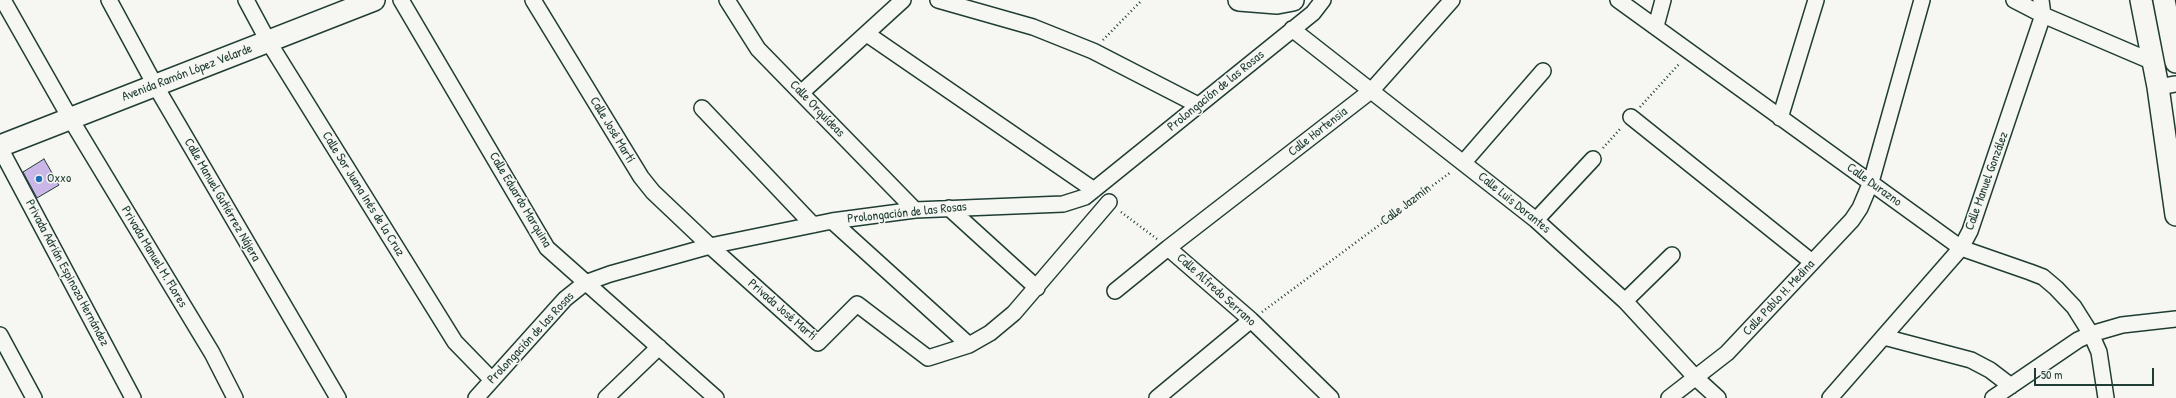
<!DOCTYPE html>
<meta charset="utf-8">
<style>
body{margin:0}
#map{position:relative;width:2176px;height:398px;overflow:hidden;background:#f6f6f2;font-family:"Patrick Hand",sans-serif}
canvas{display:block}
.scale{position:absolute;left:2034px;top:368px;width:120px;height:18px;box-sizing:border-box;border:2px solid #1f3d34;border-top:0;padding-left:5px;font-size:12px;line-height:14px;white-space:nowrap;color:#1f3d34;-webkit-text-stroke:3px #f6f6f2;paint-order:stroke}
</style>
<div id="map">
<canvas width="2176" height="398"></canvas>
<div class="scale">50 m</div>
</div>
<script>
const ctx = document.querySelector('canvas').getContext('2d');
ctx.lineJoin = 'round';
function fill(path, color) {
  ctx.fillStyle = color;
  ctx.fill(path, 'evenodd');
}
function toPath(rows) {
  const path = new Path2D();
  for (const r of rows) {
    path.moveTo(r[0], r[1]);
    for (let i = 2; i < r.length; i += 2) path.lineTo(r[i], r[i + 1]);
  }
  return path;
}
function stroke(path, color, width, dash) {
  ctx.strokeStyle = color;
  ctx.lineWidth = width;
  ctx.lineCap = dash ? 'butt' : 'round';
  ctx.setLineDash(dash || []);
  ctx.stroke(path);
}
function drawText(font, color, halo, rows, align = 'center') {
  ctx.font = font + ' "Patrick Hand",sans-serif';
  ctx.lineWidth = 3;
  ctx.setLineDash([]);
  ctx.textBaseline = 'middle';
  ctx.strokeStyle = halo;
  ctx.fillStyle = color;
  for (const [text, x, y, turn = 0] of rows) {
    ctx.save();
    ctx.translate(x, y);
    ctx.rotate((+turn || 0) * Math.PI / 180);
    ctx.textAlign = isNaN(turn) ? turn : align;
    if (halo) ctx.strokeText(text, 0, 0);
    ctx.fillText(text, 0, 0);
    ctx.restore();
  }
}
const building = toPath([
 [44,159,59,185,37,198,23,172,44,159]
]);
fill(building, '#cab7e7');
stroke(building, '#1f3d34', 1);
const street = toPath([
 [3,0,70,118,212,353,235,398],
 [109,0,155,85,338,398],
 [246,0,268,41,455,342,492,380],
 [401,0,547,248,716,398],
 [533,0,641,177,653,192,710,246,818,343,857,304,928,358,969,345,990,333,1014,313,1109,202],
 [727,0,758,49,915,210],
 [938,0,1033,27,1093,51,1198,105],
 [1618,0,1961,248,2030,272,2043,277,2056,288,2074,307,2091,334,2099,352,2106,398],
 [2014,0,2043,15,2153,62],
 [1656,26,1663,0],
 [1292,29,1536,220,1625,301,1696,378,1718,398],
 [867,34,1094,190],
 [2158,87,2176,84],
 [801,93,903,0],
 [702,108,813,225],
 [1631,117,1812,262],
 [1780,118,1816,0],
 [0,148,133,398],
 [1464,162,1543,71],
 [949,208,1037,288],
 [1536,220,1593,159],
 [832,221,969,345],
 [1168,248,1251,320,1331,398],
 [1115,291,1168,248,1372,90,1452,0],
 [1625,301,1672,255],
 [0,335,34,398],
 [1884,337,1971,360,1990,370,2011,386],
 [476,398,565,299,585,283,610,274,710,246,832,221,915,210,1063,204,1085,197,1313,13,1323,0],
 [606,398,659,347],
 [1157,398,1251,320],
 [1669,398,1727,353,1852,220,1860,208,1871,182,1922,0],
 [1830,398,1961,248,1970,231,2043,15,2041,0],
 [1993,398,2078,340,2091,334,2122,325,2176,319]
]);
const secondary = toPath([
 [1239,0,1277,3,1293,0],
 [2141,0,2158,87,2176,215],
 [2164,0,2176,62],
 [0,146,374,0]
]);
stroke(street, '#1f3d34', 18);
stroke(secondary, '#1f3d34', 24);
stroke(toPath([
 [1103,40,1142,0],
 [1640,107,1680,63],
 [1603,148,1621,128],
 [1121,212,1157,239],
 [1262,312,1451,172]
]), '#1f3d34', 2.5, [1, 3]);
stroke(street, '#f6f6f2', 15);
stroke(secondary, '#f6f6f2', 21);
for (const [x, y, r, color] of [
 [39,179,4,"#1f6fb2"]
]) {
  const dot = new Path2D();
  dot.arc(x, y, r, 0, 2 * Math.PI);
  ctx.fillStyle = color;
  ctx.fill(dot);
  stroke(dot, '#f6f6f2', 1.5);
}
drawText('13px', '#1f3d34', '#f6f6f2', [
 ["Avenida Ramón López Velarde",187,73,-21],
 ["Prolongación de las Rosas",1216,91,-39],
 ["Calle Orquídeas",817,109,46],
 ["Calle José Martí",612,130,59],
 ["Calle Hortensia",1318,132,-38],
 ["Calle Manuel González",1987,181,-70],
 ["Calle Durazno",1874,185,36],
 ["Calle Sor Juana Inés de la Cruz",363,194,58],
 ["Calle Manuel Gutiérrez Nájera",222,200,60],
 ["Calle Eduardo Marquina",520,200,59],
 ["Calle Luis Dorantes",1514,203,39],
 ["Calle Jazmín",1406,205,-37],
 ["Prolongación de las Rosas",907,213,-6],
 ["Privada Manuel M. Flores",154,257,59],
 ["Privada Adrián Espinoza Hernández",67,273,62],
 ["Calle Alfredo Serrano",1216,290,42],
 ["Calle Pablo H. Medina",1779,298,-47],
 ["Privada José Martí",782,310,41],
 ["Prolongación de las Rosas",531,338,-47]
]);
drawText('13px', '#1f3d34', '#f6f6f2', [
 ["Oxxo",47,179]
], 'left');
</script>
